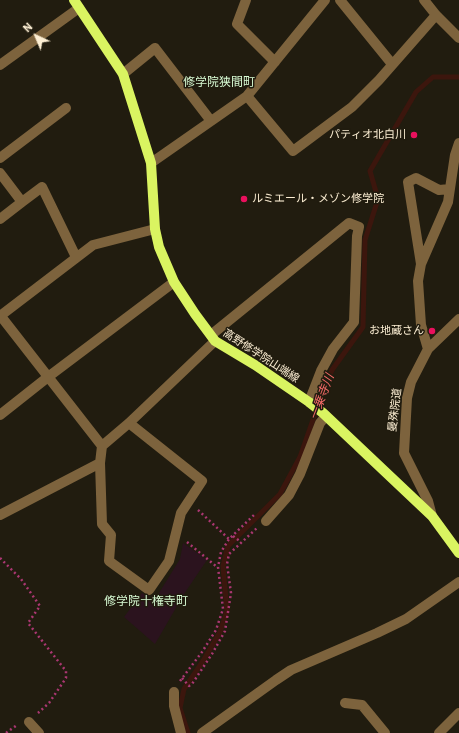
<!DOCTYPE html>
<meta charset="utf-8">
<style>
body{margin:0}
#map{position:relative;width:459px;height:733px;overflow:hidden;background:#211c0f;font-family:"IBM Plex Sans",sans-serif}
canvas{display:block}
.north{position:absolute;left:16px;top:16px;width:40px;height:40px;-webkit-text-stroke:3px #211c0f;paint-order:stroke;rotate:316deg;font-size:11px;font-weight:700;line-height:16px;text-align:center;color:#fceed3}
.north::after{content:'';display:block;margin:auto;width:14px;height:18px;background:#fceed3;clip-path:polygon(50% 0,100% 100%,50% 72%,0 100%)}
</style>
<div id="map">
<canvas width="459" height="733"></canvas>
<div class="north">N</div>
</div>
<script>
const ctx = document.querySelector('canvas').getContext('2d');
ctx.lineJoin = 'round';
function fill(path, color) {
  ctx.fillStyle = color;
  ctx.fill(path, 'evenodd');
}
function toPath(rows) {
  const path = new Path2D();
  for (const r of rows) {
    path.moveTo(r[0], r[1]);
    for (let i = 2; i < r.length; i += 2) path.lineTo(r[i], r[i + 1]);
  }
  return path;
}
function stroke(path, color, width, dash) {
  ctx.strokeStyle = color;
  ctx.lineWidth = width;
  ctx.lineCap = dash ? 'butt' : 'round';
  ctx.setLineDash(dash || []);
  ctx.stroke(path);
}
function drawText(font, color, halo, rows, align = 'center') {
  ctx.font = font + ' "IBM Plex Sans","Noto Sans JP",sans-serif';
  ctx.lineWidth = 3;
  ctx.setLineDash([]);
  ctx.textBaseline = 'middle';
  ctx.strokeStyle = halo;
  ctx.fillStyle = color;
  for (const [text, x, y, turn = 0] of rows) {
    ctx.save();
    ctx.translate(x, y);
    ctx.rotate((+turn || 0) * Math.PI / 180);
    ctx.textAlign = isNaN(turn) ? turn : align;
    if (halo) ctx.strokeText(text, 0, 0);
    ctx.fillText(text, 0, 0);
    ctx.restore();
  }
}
fill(toPath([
 [183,543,207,560,184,594,155,644,124,617,142,593,154,601,180,559]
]), '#2b131e');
stroke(toPath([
 [188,733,180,708,184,689,203,661,220,632,227,611,223,566,228,546,280,494,300,457,322,394,332,370,363,327,365,240,378,199,370,171,416,92,433,77,459,77]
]), '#3c160d', 5);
stroke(toPath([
 [198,510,229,539],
 [233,536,241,542],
 [187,542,217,567],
 [0,558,21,579,40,606,28,623,66,671,66,678,49,703,38,713],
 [182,678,189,686,192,684,212,654,225,631,231,593,227,564,229,554,257,528],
 [180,681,202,652,216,630,223,609,218,567,221,552,229,539,254,515],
 [6,733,17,725]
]), '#ab3772', 2.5, [2, 3]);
stroke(toPath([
 [246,0,237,24,275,62],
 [340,0,392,64],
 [424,0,436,15,459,38],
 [0,65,79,8],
 [123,74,155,48,211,121],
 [247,96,293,151,352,107,379,80,436,15],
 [0,158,66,108],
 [151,163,247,96,325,0],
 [0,173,22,202,42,187,76,257],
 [0,219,22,202],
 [421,264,408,182,416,178,439,190,450,189],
 [0,315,102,446],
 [0,316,93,245,155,229],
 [211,335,349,223,359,227,357,236,354,322,333,349,321,371,309,402],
 [428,349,421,325,418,281,421,264,448,202,455,155,459,143],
 [0,415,48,377,174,282],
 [129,423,202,481,181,513,169,561,149,590,109,561,111,535,102,524,100,463,102,446,129,423,215,341],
 [0,515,100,463],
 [432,516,428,501,404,453,407,398,411,382,428,349,459,319],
 [266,521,289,495,300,474,320,423,326,416],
 [174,692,174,706,181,733],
 [345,703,362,705,385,733],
 [29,722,39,733],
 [202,733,276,680,291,670,377,633,406,619,459,582],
 [439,733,459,713]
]), '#7d633d', 10);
stroke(toPath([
 [74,0,123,74,151,163,155,229,159,247,174,282,195,314,215,341,255,365,309,402,323,413,432,516,459,553]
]), '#daf461', 10);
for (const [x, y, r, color] of [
 [414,135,4,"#ea105d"],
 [244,199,4,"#ea105d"],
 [432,331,4,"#ea105d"]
]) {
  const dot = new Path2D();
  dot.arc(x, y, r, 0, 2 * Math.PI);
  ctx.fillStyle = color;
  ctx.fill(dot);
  stroke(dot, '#211c0f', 1.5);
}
drawText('11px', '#fceed3', '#211c0f', [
 ["パティオ北白川",406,135],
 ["ルミエール・メゾン修学院",252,199,"left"],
 ["お地蔵さん",424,331]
], 'right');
drawText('11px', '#fceed3', '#211c0f', [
 ["高野修学院山端線",261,356,33],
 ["曼殊院道",395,410,-83]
]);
drawText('12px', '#d8fcd4', '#211c0f', [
 ["修学院狭間町",219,83],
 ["修学院十権寺町",146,602]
]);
drawText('italic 12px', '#f46a68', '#211c0f', [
 ["一乗寺川",322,397,-69]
]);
</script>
